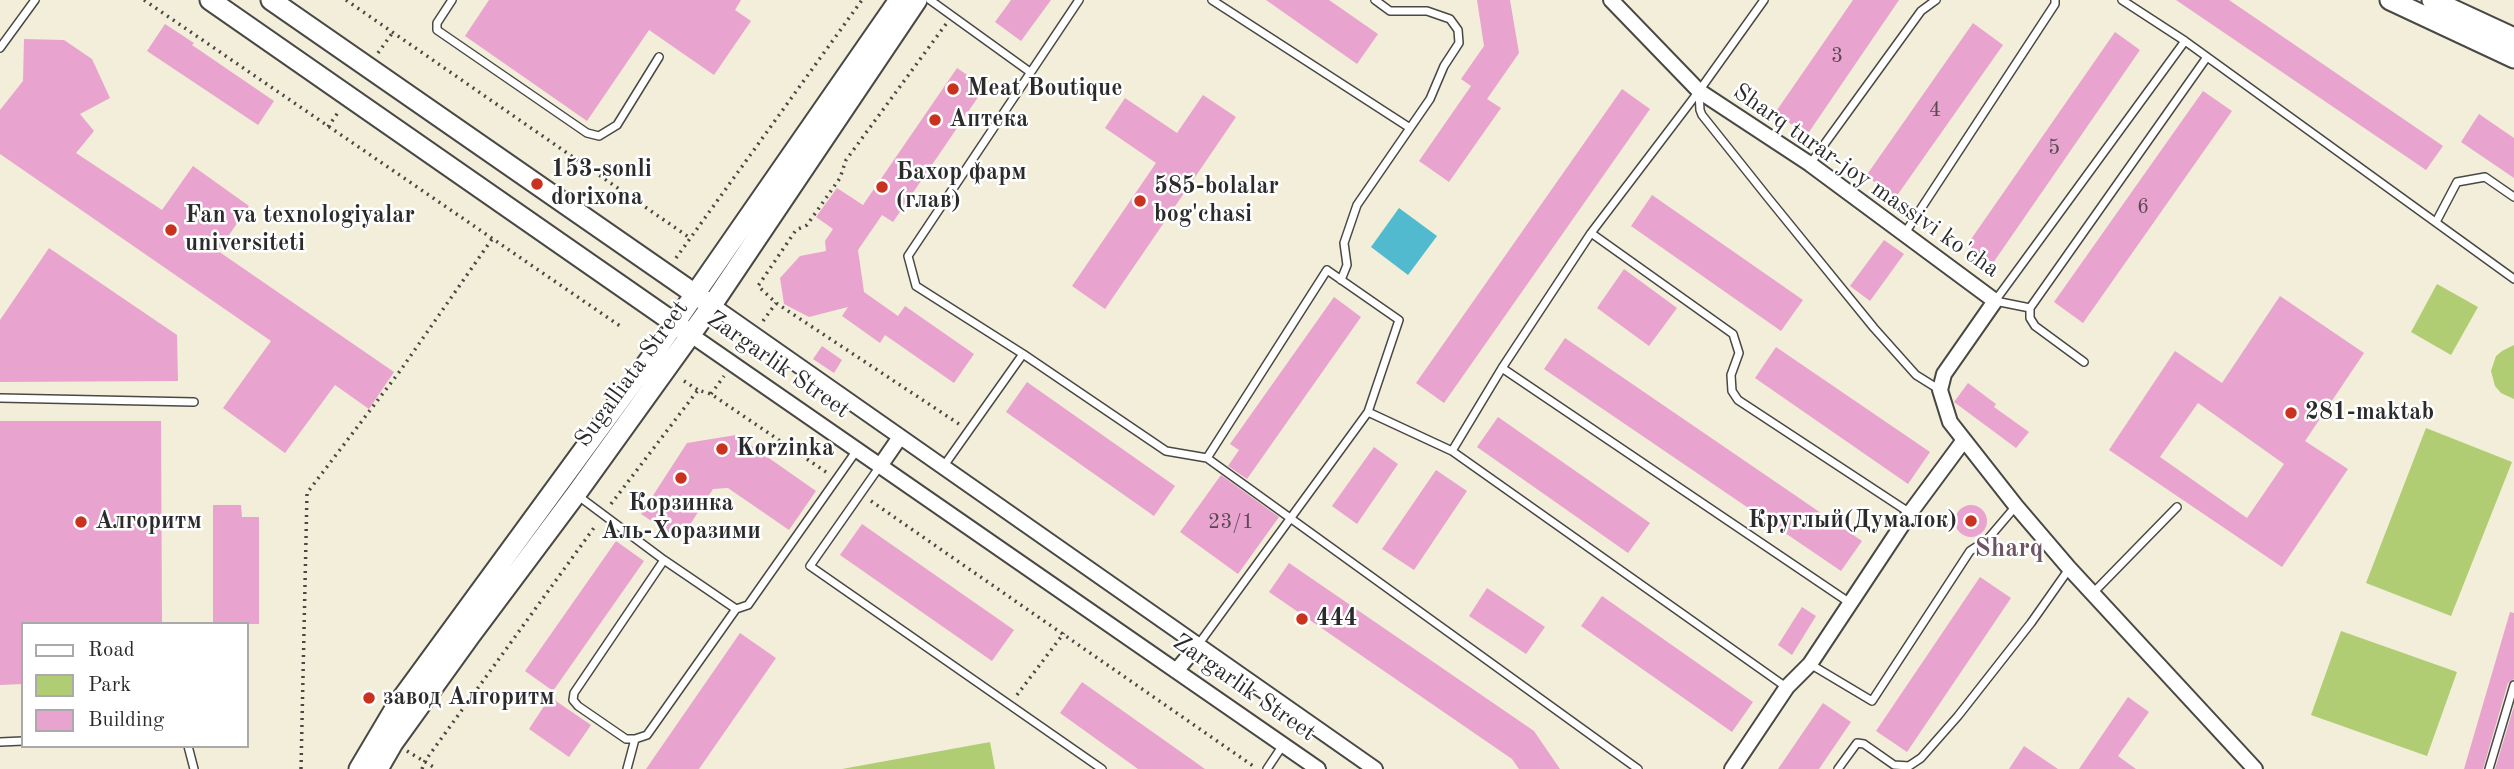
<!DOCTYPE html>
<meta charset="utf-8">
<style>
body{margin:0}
#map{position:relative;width:2514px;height:769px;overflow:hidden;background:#f2eed9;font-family:"Old Standard TT",serif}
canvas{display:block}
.legend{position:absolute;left:21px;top:622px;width:228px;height:126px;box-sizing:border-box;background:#fff;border:2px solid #aaa;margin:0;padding:9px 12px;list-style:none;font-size:21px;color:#2b2b2b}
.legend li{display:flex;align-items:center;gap:14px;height:35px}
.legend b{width:35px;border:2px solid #aaa}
</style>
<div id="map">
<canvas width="2514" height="769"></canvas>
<ul class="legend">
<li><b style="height:9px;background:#fff"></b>Road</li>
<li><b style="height:19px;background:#b0cd73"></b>Park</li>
<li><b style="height:19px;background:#e8a4ce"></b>Building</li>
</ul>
</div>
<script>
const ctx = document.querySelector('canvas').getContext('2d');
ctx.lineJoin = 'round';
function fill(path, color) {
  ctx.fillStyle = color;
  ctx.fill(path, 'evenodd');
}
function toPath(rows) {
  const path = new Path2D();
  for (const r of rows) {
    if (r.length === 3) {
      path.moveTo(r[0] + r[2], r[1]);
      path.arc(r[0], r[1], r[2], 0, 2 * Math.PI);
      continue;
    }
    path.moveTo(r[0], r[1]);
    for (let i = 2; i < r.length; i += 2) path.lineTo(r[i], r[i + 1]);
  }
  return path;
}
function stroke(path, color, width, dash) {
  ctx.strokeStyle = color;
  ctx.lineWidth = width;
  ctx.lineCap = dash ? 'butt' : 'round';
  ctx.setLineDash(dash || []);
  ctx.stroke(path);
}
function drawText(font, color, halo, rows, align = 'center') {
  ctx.font = font + ' "Old Standard TT",serif';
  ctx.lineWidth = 5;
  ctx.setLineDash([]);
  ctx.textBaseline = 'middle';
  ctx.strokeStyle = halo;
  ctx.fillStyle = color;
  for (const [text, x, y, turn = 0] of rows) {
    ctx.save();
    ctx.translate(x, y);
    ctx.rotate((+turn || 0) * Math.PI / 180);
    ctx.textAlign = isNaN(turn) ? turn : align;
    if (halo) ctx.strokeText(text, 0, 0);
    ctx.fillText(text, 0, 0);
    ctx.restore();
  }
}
fill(toPath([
 [2437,284,2478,307,2451,355,2411,332],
 [2514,345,2514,399,2501,393,2495,386,2491,371,2496,356,2502,351],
 [2426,428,2512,462,2451,616,2366,583],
 [2341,631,2457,672,2427,756,2311,715],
 [990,742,995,769,842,769]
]), '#b0cd73');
fill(toPath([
 [1399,208,1437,236,1408,275,1371,247]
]), '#51bacf');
fill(toPath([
 [489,0,741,0,735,10,751,21,714,75,649,30,587,121,465,36],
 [1011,0,1051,0,1021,41,995,22],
 [1266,0,1329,0,1378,34,1357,64],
 [1477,0,1510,0,1519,53,1487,99,1501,108,1449,182,1419,161,1471,86,1461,79,1484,46],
 [1853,0,1899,0,1807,135,1775,113],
 [2176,0,2229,0,2443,146,2426,170],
 [1973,23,2003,45,1896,197,1866,176],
 [165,24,194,43,192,45,274,101,258,125,147,51],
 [2115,32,2140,50,1993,263,1967,245],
 [24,39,64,40,92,59,110,98,80,114,94,131,76,153,162,210,193,166,249,206,218,251,394,372,369,409,335,385,285,453,223,408,271,341,0,154,0,110,23,81],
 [957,68,985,87,893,222,882,215,858,250,864,292,898,316,905,306,974,354,954,383,885,335,880,343,842,316,848,307,809,317,784,304,780,278,800,256,826,251,825,241,833,229,816,217,837,188,863,205],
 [1622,89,1650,109,1444,403,1416,383],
 [2203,91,2232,111,2083,323,2054,302],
 [1203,95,1236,117,1105,309,1072,286,1156,163,1105,128,1125,98,1177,133],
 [2479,114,2514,138,2514,178,2461,142],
 [1652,195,1803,300,1781,331,1631,226],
 [1884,240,1904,254,1870,301,1850,286],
 [49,248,177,335,178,381,0,382,0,320],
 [1624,269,1677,308,1649,346,1597,308],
 [2280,296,2364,353,2305,441,2348,469,2282,567,2109,450,2175,351,2222,383],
 [2198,403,2284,464,2247,518,2160,457],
 [1334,297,1361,317,1247,479,1228,466,1239,450,1230,444],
 [1565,338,1862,541,1841,571,1544,369],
 [822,346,842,360,834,373,813,359],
 [1776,347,1930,452,1908,484,1755,378],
 [1027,382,1175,486,1154,516,1006,412],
 [1968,383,1996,404,1994,407,2029,432,2016,448,1954,402],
 [1498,417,1650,523,1628,553,1477,447],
 [0,421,161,421,162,624,23,624,23,684,0,685],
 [736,435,816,491,789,530,728,488,713,489,680,540,641,514,687,443],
 [1374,447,1398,464,1357,524,1332,506],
 [1436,470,1467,491,1414,570,1382,549],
 [1221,475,1279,517,1238,574,1180,532],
 [1971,521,16],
 [213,505,241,505,242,517,259,517,259,624,213,624],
 [862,524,1014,630,992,661,840,555],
 [616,541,644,561,553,691,525,671],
 [1289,563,1534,731,1560,769,1519,769,1512,759,1269,592],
 [1980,577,2011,598,1907,752,1876,731],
 [1487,588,1545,627,1526,654,1469,616],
 [1602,596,1753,702,1732,732,1581,626],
 [1802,607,1816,616,1792,655,1778,645],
 [2510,612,2514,613,2514,679,2508,683,2483,769,2464,769],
 [740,633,776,658,699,769,646,769],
 [1082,682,1205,769,1138,769,1060,713],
 [550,697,591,725,569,757,529,729],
 [2128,697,2149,712,2118,756,2136,769,2079,769],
 [1823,703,1851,722,1819,769,1778,769],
 [2514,706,2514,769,2495,769],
 [2024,746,2058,769,2009,769]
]), '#e8a4ce');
const service = toPath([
 [452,0,437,23,437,30,587,133,599,136,617,125,659,57],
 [930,0,1030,72],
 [1079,0,908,256,916,286,1023,354,1166,451,1207,458,1327,270,1399,320,1368,412],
 [1212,0,1410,128],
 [2122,0,2185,41,2514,279],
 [0,48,35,0],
 [1699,92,1700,110,1702,115,1769,199,1874,328,1916,375,1940,390],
 [1810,164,1921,11,1936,0],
 [2436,222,2457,182,2485,177,2514,197],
 [1591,233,1733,334,1739,353,1731,375,1732,391,1738,400,1910,513],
 [1905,233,2055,4,2055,0],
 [1341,280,1347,265,1344,243,1357,205,1430,99,1444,66,1459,43,1458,30,1450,19,1427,11,1390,11,1375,0],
 [2030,308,1995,301,2185,41],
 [2084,362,2035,326,2030,318,2030,308,2207,57],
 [1502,368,1850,603],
 [0,398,194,402],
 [1452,451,1786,687],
 [1207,458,1638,769],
 [880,466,810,566,1102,769],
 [943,467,1023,354],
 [577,495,664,560,736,609],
 [664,560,574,693,573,700,578,706,626,739,635,739,647,735,736,609,748,605,857,450],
 [2092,594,2177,507],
 [1198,645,1368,412,1452,451,1502,368,1591,233,1699,91,1764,0],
 [1810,664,1872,701,1970,551,1987,540,2016,506],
 [0,742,23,741],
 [188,746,194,769],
 [627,769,635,739],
 [1267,769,1283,745],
 [1838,769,1857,743,1864,744,1894,765,1909,766,1921,758,1958,716,2031,623,2069,569],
 [2489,769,2514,685]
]);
const minor = toPath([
 [1611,0,1699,91,1810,164,1995,301,1944,374,1940,390,1950,422,2016,506,2069,568,2255,769],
 [712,305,1375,769],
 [691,335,1318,769],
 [880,466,900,437],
 [1176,671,1198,645],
 [1732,769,1787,687,1810,664,1910,513,1964,440]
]);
const secondary = toPath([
 [210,0,683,329],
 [271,0,705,301],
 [2390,0,2514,58],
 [2432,0,2514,38],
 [359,769,397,705,650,359,899,0],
 [378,769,393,743,470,636,576,494,712,305,917,0]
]);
stroke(service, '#494845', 10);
stroke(minor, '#494845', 18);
stroke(secondary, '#494845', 23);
stroke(toPath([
 [144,0,623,328],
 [346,0,690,238],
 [946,24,846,160,840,178,807,225,796,230,758,286,776,303,959,424],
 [378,53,393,32],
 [328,127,339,111],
 [676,258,862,0],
 [763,321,776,303],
 [684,381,698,390],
 [711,394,724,376],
 [871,501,1256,768],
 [611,504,698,390,711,394,826,472],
 [1017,695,1064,633],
 [407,751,437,769],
 [301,769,307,493,400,371,492,239],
 [422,769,425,761,596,525]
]), '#494845', 3.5, [2, 5]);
stroke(service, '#fff', 7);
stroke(minor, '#fff', 14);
stroke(secondary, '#fff', 19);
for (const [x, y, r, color] of [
 [953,89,7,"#c8321e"],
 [935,120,7,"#c8321e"],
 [537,184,7,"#c8321e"],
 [882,187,7,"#c8321e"],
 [1140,201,7,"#c8321e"],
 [171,230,7,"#c8321e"],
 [2291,413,7,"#c8321e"],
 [722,449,7,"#c8321e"],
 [681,478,7,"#c8321e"],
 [1971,521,7,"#c8321e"],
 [81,522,7,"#c8321e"],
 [1302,619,7,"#c8321e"],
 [369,698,7,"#c8321e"]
]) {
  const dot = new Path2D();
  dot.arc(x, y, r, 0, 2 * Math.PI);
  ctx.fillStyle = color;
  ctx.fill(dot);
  stroke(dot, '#fff', 2.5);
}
drawText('21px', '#5a4954', null, [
 ["3",1837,56],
 ["4",1935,110],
 ["5",2054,148],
 ["6",2143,207],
 ["23/1",1231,522]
]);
drawText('bold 24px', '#2b2b2b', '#fff', [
 ["Meat Boutique",967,89],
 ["Аптека",949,120],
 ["153-sonli",551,170],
 ["dorixona",551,198],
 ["Бахор фарм",896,173],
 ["(глав)",896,201],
 ["585-bolalar",1154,187],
 ["bog'chasi",1154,215],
 ["Fan va texnologiyalar",185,216],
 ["universiteti",185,244],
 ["281-maktab",2305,413],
 ["Korzinka",736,449],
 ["Корзинка",681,504,"center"],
 ["Аль-Хоразими",681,532,"center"],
 ["Круглый(Думалок)",1957,521,"right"],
 ["Алгоритм",95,522],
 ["444",1316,619],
 ["завод Алгоритм",383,698]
], 'left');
drawText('24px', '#2b2b2b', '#fff', [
 ["Sharq turar-joy massivi ko'cha",1866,181,35],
 ["Zargarlik Street",778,365,35],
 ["Sugalliata Street",632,374,-54],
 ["Zargarlik Street",1244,688,35]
]);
drawText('bold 26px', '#6d5564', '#fff', [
 ["Sharq",2009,549]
]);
</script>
